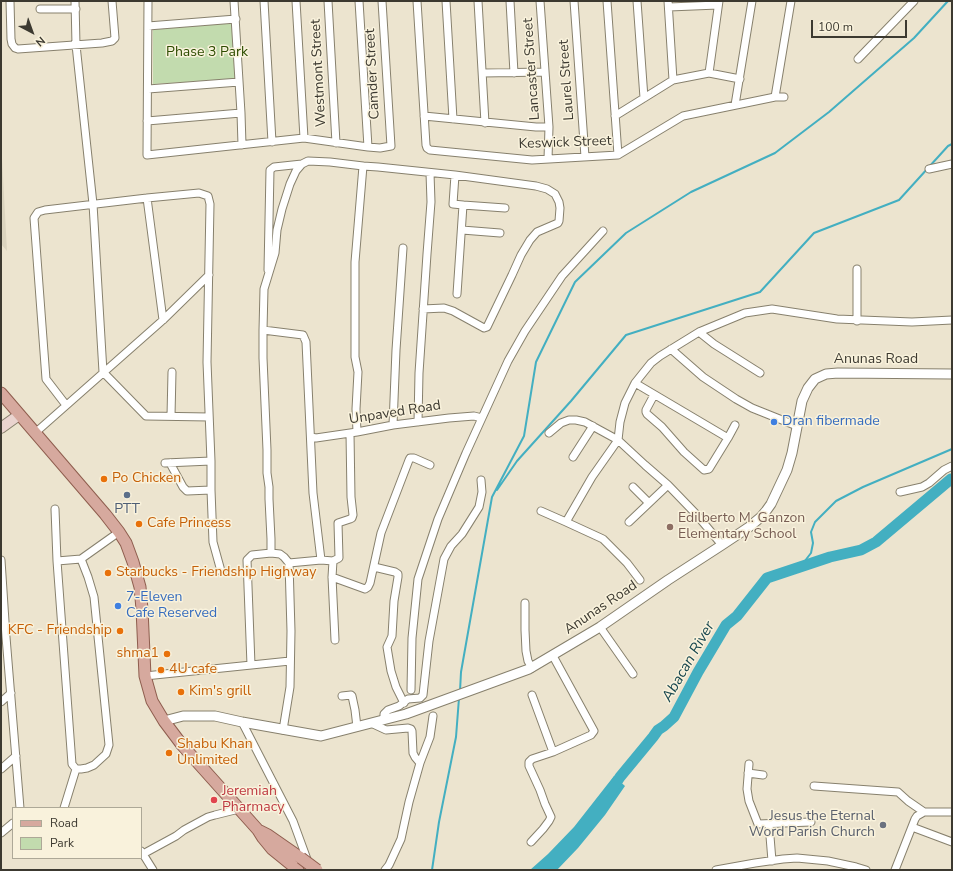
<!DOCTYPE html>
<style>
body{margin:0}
#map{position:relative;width:953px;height:871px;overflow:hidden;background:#ece4cf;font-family:"Nunito Sans",sans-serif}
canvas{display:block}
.frame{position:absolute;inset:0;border:2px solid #3c3930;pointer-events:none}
.legend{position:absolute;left:12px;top:807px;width:130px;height:52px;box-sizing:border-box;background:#f9f2dc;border:1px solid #ada897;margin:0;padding:5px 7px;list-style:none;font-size:12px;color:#3c3930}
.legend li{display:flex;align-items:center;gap:8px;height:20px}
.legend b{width:20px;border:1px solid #ada897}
.north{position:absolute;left:12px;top:12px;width:40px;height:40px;-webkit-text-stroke:3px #f9f2dc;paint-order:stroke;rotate:139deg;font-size:11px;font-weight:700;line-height:16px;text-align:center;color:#3c3930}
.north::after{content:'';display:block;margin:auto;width:14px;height:18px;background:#3c3930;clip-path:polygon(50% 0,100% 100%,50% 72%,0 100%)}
.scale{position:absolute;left:811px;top:20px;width:96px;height:18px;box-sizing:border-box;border:2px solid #3c3930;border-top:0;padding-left:5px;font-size:12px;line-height:14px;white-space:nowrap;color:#3c3930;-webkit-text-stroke:3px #f9f2dc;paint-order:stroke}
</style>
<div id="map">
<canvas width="953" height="871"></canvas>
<div class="frame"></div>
<ul class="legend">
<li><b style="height:5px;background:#d6a99e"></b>Road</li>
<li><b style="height:11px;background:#c2dbae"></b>Park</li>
</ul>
<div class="north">N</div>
<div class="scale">100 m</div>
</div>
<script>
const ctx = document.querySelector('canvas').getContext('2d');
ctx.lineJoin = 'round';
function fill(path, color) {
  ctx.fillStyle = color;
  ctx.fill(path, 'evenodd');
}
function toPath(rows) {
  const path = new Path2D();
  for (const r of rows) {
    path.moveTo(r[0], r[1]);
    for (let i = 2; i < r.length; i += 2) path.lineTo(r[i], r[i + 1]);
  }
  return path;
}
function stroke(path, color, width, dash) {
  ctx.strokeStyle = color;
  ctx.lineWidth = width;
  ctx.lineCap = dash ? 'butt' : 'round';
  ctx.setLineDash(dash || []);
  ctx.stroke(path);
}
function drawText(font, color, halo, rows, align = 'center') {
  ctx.font = font + ' "Nunito Sans",sans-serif';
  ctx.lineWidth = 3;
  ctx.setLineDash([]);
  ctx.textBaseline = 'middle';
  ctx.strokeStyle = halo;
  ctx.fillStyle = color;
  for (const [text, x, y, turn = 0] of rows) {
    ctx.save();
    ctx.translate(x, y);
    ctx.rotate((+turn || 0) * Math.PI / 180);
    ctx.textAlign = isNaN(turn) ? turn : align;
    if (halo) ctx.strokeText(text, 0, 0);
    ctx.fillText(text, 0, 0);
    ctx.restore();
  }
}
fill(toPath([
 [1,140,7,251,1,244]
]), '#dbd4bf');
fill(toPath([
 [234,22,236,79,153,84,153,29]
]), '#c2dbae');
fill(toPath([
 [614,776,625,786,605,815,578,848,557,870,530,870,548,854,574,827]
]), '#43afc1');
stroke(toPath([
 [497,490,517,461,571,401,626,335,760,292,814,233,899,200,948,146,952,144],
 [801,566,811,553,813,543,811,532,815,522,836,501,863,487,952,449],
 [460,691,461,672,492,497,524,436,536,362,575,282,626,233,691,192,775,153,829,112,914,38,948,1],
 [432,870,439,822,456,737,459,698]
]), '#43afc1', 2);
stroke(toPath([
 [610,792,620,777,653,737,658,730,664,726,674,717,698,672,726,625,737,616,767,578,830,557,861,550,876,542,951,479,952,479]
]), '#43afc1', 11);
const minor = toPath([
 [10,1,11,39,12,44,15,48,18,49,102,43,112,41,115,38,112,1],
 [75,1,76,45,93,204,103,372,146,416,209,417],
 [148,1,147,155,304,138,368,147,380,148,391,146,382,1],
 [234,1,241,113,242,145],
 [264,1,272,142],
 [296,1,304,138],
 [328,1,336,143],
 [359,1,368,147],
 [417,1,426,145,427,148,430,150,532,160,618,155,683,116,775,97,784,97],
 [446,1,453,119],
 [478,1,485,123],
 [510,1,514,73],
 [540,1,549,127,548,159],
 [574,1,585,157],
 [607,1,618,155],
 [637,1,644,98],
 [668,1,673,80],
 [669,7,718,5],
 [40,9,76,9],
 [148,26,236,19],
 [858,59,914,1],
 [483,73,545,72],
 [709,73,719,1],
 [148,89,239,82],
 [775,97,791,1],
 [735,105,752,1],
 [424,116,536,127,549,127],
 [615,116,673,80,709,73,740,79],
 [147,121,241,113],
 [929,169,952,164],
 [147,198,163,320],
 [463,205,505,208],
 [462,230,500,233],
 [857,269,857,321],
 [268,270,270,170,274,167,302,164],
 [423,309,444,308,453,311,484,328,487,327,512,275,521,255,530,240,537,232,558,223,559,221,560,208,559,202,555,194,547,189,536,186,455,175],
 [263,330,264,289,275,253,277,230,282,209,290,184,296,171,302,164,308,161,330,162,363,166],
 [699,332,714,344,760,373],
 [671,349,703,377,736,399,752,408,797,426],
 [635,383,728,438,735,425],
 [654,395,646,410,646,412,647,414,662,427,684,452,704,470,709,469,728,438],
 [66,405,46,379,34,218,38,212,45,210,147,198,199,193,208,196,210,204,207,362,211,461,211,490,213,542,221,571],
 [171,416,172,372],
 [418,422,419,373,427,254,431,202,430,173],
 [393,425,396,350,403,248],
 [357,432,356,409,358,372,355,357,355,262,363,166,378,167,455,175,453,204,463,205,457,294],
 [35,433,163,320,209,275],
 [549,433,561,423,569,420,576,420,585,422,618,440,645,465,668,485,696,514,722,545],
 [311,437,316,438,357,432,393,425,449,418,474,416,482,418],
 [573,457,593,426],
 [165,463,211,461],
 [170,463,183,487,187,491,211,490],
 [633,487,649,503],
 [900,492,922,487,929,483,944,470,952,466],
 [55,509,57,561,72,764,76,769,81,769,87,768,94,765,106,754,109,745,94,597,88,577,81,559],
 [541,511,566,522,592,477,618,440,620,422,625,403,635,383,651,363,660,356,699,332,745,313,772,309,837,319,912,322,952,320],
 [566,522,603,539,627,563,640,580],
 [629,522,668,485],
 [271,553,271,539,269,499,269,487,267,473,267,450,263,358,263,330,303,335,306,342,313,493,321,560],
 [1,560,6,637,20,808],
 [57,561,81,559,119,532],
 [333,561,332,577,335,640],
 [289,563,321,560,333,561,339,558,338,523,350,519,352,518,353,515,351,497,350,433],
 [374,567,395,572,398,574,398,577,394,601,392,636,387,647,391,671,396,687,404,703],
 [332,577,365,589,368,587,370,583,381,533,409,460,410,458,414,458,430,465],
 [525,603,525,630,526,651,528,661,532,668],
 [600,627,633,674],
 [251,665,247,560,252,555,271,553,280,554,284,557,289,563,291,631,290,687,283,730],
 [145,676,290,661],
 [411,690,412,638,418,579,438,519,466,453,508,361,525,331,562,276,603,231],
 [532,695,553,752],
 [342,696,351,695,352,696,355,710,357,727],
 [1,702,11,693],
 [384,720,384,714,388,710,399,706,408,699,420,698,423,695,429,641,444,559,451,546,462,534,479,507,482,492,481,480],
 [242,722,293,821,308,862],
 [371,723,386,730,408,728,411,729,412,731,413,753,415,757,420,763],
 [749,764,747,789,749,801,758,824,811,822],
 [1,769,16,756],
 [748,773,763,775],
 [814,786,898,792,908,801,924,812],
 [64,808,76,769],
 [769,824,772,861],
 [912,827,952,842],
 [1,833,13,823],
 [531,842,543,829,549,821,551,817,545,804,540,790,529,766,529,762,532,759,553,752,591,735,594,731,553,656],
 [141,851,143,854,153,870],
 [143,854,176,836,184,830,208,817,215,815,239,809],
 [385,870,389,865,401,839,409,802,420,763,430,737,433,716],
 [716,870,755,863,783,859,797,858,828,861,856,867,866,870],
 [895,870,915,819,917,816,924,812,952,812]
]);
const tertiary = toPath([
 [164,721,183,716,215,716,242,722,321,736,406,714,529,669,600,627,668,580,722,545,749,527,761,517,766,511,771,504,787,470,792,453,802,401,808,388,815,379,826,374,838,373,952,374]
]);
const secondary = toPath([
 [1,428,19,415]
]);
const primary = toPath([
 [1,393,105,514,119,532,126,543,133,562,140,587,142,609,145,676,152,701,164,721,182,745,258,830,263,838,272,849,298,870],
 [260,831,268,835,301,858]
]);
stroke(minor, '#87806d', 9);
stroke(tertiary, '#87806d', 11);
stroke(secondary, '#87806d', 12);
stroke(primary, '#8e5d4e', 13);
stroke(minor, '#fff', 7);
stroke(tertiary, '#fff', 9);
stroke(secondary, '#ead4cf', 10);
stroke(primary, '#d6a99e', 11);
const primaryBridge = toPath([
 [301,858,317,870]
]);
stroke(primaryBridge, '#8e5d4e', 13, []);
stroke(primaryBridge, '#d6a99e', 11);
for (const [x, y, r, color] of [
 [774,422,4,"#3f7fe0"],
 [104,479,4,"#e8710a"],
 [127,495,4,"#5c6f8a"],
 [139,524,4,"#e8710a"],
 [670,527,4,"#8d6e63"],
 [108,573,4,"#e8710a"],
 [118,606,4,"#3f7fe0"],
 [120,631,4,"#e8710a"],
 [167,654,4,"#e8710a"],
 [161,670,4,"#e8710a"],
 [181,692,4,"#e8710a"],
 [169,753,4,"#e8710a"],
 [214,800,4,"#e0444e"],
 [883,825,4,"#6b7280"]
]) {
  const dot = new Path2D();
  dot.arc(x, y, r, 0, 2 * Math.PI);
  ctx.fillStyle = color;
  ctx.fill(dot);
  stroke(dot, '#f9f2dc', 1.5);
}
drawText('14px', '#2d4c00', '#f9f2dc', [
 ["Phase 3 Park",207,53]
]);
drawText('14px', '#3c3930', '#f9f2dc', [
 ["Lancaster Street",532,69,-94],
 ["Westmont Street",319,73,-93],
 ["Camder Street",373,74,-93],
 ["Laurel Street",567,80,-94],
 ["Keswick Street",565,143,-2],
 ["Anunas Road",876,360],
 ["Unpaved Road",395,413,-9],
 ["Anunas Road",601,608,-34]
]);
drawText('14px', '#366cbe', '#f9f2dc', [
 ["Dran fibermade",782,422],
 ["7-Eleven",126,598],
 ["Cafe Reserved",126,614]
], 'left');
drawText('14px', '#c56008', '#f9f2dc', [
 ["Po Chicken",112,479],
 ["Cafe Princess",147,524],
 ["Starbucks - Friendship Highway",116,573],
 ["KFC - Friendship",112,631,"right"],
 ["shma1",159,654,"right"],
 ["4U cafe",169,670],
 ["Kim's grill",189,692],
 ["Shabu Khan",177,745],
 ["Unlimited",177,761]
], 'left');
drawText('14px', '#4e5e75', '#f9f2dc', [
 ["PTT",127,510]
]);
drawText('14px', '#785e54', '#f9f2dc', [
 ["Edilberto M. Ganzon",678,519],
 ["Elementary School",678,535]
], 'left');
drawText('14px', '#be3a42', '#f9f2dc', [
 ["Jeremiah",222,792],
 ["Pharmacy",222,808]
], 'left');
drawText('14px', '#5b616d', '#f9f2dc', [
 ["Jesus the Eternal",875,817],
 ["Word Parish Church",875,833]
], 'right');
drawText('italic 15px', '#18474f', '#f9f2dc', [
 ["Abacan River",689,662,-60]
]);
</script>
